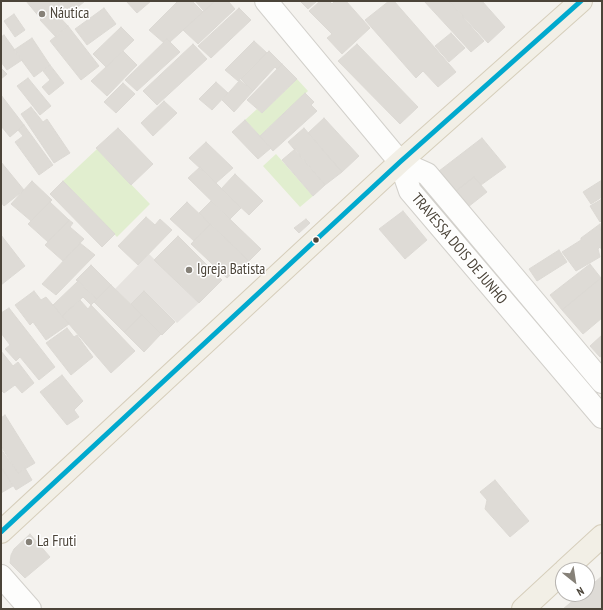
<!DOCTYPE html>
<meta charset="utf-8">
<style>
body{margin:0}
#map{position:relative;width:603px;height:610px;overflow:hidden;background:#f4f2ee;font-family:"PT Sans Narrow",sans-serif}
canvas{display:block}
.frame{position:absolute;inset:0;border:2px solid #4b4439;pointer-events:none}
.north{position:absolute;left:555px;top:562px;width:40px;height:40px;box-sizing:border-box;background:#fff;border:1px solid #b7b4b0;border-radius:50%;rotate:150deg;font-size:11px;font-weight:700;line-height:16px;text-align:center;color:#4b4439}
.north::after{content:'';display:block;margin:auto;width:14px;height:18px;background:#868178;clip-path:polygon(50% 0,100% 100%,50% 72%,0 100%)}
</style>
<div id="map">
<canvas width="603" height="610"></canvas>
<div class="frame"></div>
<div class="north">N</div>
</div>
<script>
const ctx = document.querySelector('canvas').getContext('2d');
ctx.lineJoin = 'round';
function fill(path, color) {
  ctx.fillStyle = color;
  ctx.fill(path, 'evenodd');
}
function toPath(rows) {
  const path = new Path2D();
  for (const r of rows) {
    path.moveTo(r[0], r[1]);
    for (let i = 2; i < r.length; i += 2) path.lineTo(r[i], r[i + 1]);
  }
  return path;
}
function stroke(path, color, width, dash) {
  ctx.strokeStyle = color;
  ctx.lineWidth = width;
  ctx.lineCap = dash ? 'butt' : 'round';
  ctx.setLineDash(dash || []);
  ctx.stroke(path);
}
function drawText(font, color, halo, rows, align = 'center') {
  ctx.font = font + ' "PT Sans Narrow",sans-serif';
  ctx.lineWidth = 3;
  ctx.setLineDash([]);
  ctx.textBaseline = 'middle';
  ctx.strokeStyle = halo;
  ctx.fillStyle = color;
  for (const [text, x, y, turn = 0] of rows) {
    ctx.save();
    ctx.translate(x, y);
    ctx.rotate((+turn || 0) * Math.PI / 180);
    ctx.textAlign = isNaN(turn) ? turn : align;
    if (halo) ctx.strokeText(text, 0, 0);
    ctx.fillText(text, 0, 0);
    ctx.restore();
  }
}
fill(toPath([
 [297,79,308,91,260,136,245,120,257,109,262,113],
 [97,149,150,204,117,237,63,181],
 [276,154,313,196,300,207,263,166]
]), '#e1eecf');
fill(toPath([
 [149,254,199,303,177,323,144,291,131,304,115,289]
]), '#e6e3df');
const building = toPath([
 [26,1,63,1,41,19,26,1],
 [63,1,85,1,62,20,53,10,63,1],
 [126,1,151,1,137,13,126,1],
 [178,1,192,1,203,12,170,42,167,39,164,43,149,30,178,1],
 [195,1,215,1,204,11,195,1],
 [215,1,228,1,235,9,198,44,183,30,215,1],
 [300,1,317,1,308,9,300,1],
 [320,1,329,1,332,4,335,1,346,1,370,28,342,54,327,38,332,34,309,11,320,1],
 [389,1,394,1,456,72,438,87,423,71,416,78,365,20,389,1],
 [424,1,449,1,484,41,471,52,424,1],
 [452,1,482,1,505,27,488,43,450,2,452,1],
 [104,8,116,24,87,45,75,29,104,8],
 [239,8,251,20,211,58,198,46,239,8],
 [53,10,68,26,56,37,40,20,53,10],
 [14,14,25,30,15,37,4,21,14,14],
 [68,26,99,66,81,80,50,41,68,26],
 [121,27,134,40,106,67,93,54,121,27],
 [451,33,465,48,449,62,435,46,451,33],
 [4,35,22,60,7,70,1,62,1,37,4,35],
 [32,38,50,65,34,77,14,50,32,38],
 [167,39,180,52,137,91,125,80,167,39],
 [254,41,267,53,238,81,225,70,254,41],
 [193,44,207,59,157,105,143,91,193,44],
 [357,44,418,107,400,124,338,61,357,44],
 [123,51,137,65,107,96,91,81,123,51],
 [269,51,282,64,277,69,275,67,253,91,241,79,269,51],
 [282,64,297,79,262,113,247,100,282,64],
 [50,65,64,83,49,95,42,87,50,80,43,71,50,65],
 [1,68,7,74,1,79,1,68],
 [28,78,51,106,40,115,17,86,28,78],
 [240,80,253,91,234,112,222,100,240,80],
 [216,82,228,93,212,110,199,99,216,82],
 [123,83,135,94,116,113,104,102,123,83],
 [305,93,314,102,311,105,317,111,273,151,260,136,305,93],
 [1,95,24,125,10,137,1,126,1,95],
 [164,101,177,113,153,136,141,123,164,101],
 [31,107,43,122,47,119,70,153,54,163,21,114,31,107],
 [324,118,359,156,342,172,308,133,324,118],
 [245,120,271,148,258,159,232,132,245,120],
 [24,125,53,165,39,175,15,142,23,136,18,130,24,125],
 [118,128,153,164,131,185,96,148,118,128],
 [304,128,342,172,325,185,288,142,304,128],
 [482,138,506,167,481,185,474,177,456,191,439,171,482,138],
 [206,142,233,168,216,183,189,158,206,142],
 [295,149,325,185,313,196,282,160,295,149],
 [1,162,24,190,4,206,1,202,1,162],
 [200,167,241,208,230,219,188,178,200,167],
 [235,174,263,201,249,215,221,189,235,174],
 [474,177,487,192,468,207,456,191,474,177],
 [602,180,602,197,591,204,583,192,602,180],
 [32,181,52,200,31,221,11,204,32,181],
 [63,181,115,234,102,247,50,194,63,181],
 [602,199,602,220,600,222,590,206,602,199],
 [211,201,261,249,249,261,199,213,211,201],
 [50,202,69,220,48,242,28,224,50,202],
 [187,202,210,224,194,241,170,219,187,202],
 [403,211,427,240,405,259,379,229,403,211],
 [146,217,155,225,160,219,172,230,138,265,118,246,146,217],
 [306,219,310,223,299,233,294,228,306,219],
 [69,220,73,223,70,227,84,239,63,261,45,245,69,220],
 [210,224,249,261,239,271,237,269,227,278,191,244,210,224],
 [600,224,602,250,600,247,598,249,600,257,576,271,562,252,581,240,581,238,600,224],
 [1,235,25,266,1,285,1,235],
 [178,236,222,280,199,303,154,260,178,236],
 [80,243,95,255,56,295,42,284,80,243],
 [559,250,567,262,537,281,529,269,559,250],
 [590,264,601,278,562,310,550,295,590,264],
 [91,265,111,285,97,299,76,280,91,265],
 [602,277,602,318,583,334,562,310,602,277],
 [78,281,97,299,91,305,83,297,62,316,53,305,78,281],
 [111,285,142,315,124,332,94,302,111,285],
 [34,291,41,300,46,297,69,324,46,340,33,322,30,325,15,305,34,291],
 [144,291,175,322,162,335,131,304,144,291],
 [80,300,88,309,91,305,135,351,111,373,62,316,80,300],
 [9,308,55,367,39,380,20,357,16,361,5,349,10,345,1,333,1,313,9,308],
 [142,315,161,334,144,352,124,332,142,315],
 [67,328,74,337,77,335,93,357,71,375,46,343,67,328],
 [602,335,602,356,600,357,590,346,602,335],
 [1,351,13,366,18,362,34,383,22,393,15,385,4,393,1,390,1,351],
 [62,375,83,401,74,410,79,417,67,425,40,392,62,375],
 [5,415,35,463,18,473,1,449,1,418,5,415],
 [2,448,18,473,25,468,32,480,16,490,1,467,2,448],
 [1,467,13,486,1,493,1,467],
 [495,480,529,521,510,537,485,509,487,500,480,492,495,480],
 [30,534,50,557,25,578,10,563,11,555,14,549,30,534],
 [602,576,602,609,563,609,581,594,587,594,587,589,602,576]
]);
fill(building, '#dedbd6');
stroke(building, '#dcd9d4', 1);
const minor = toPath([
 [266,1,400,162,410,191,602,417],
 [400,162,427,174,602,382],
 [1,576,30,609]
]);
const major = toPath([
 [1,532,400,162,581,1],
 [565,570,602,536],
 [523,609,563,572]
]);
stroke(minor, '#d2d0cb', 24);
stroke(major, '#d6cebb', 24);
stroke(minor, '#fdfdfc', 22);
stroke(major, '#f2efe6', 22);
stroke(toPath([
 [1,532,400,162,581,1]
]), '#00a9ce', 5);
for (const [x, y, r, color] of [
 [42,14,4,"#868178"],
 [316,240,3.5,"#4b4439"],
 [189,270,4,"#868178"],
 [29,542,4,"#868178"]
]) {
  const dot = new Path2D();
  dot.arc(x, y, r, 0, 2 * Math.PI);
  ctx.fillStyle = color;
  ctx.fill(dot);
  stroke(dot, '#fff', 1.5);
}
drawText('15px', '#4b4439', '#fff', [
 ["Náutica",50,14],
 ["Igreja Batista",197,270],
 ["La Fruti",37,542]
], 'left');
drawText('15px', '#4b4439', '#fff', [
 ["TRAVESSA DOIS DE JUNHO",459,249,50]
]);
</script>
